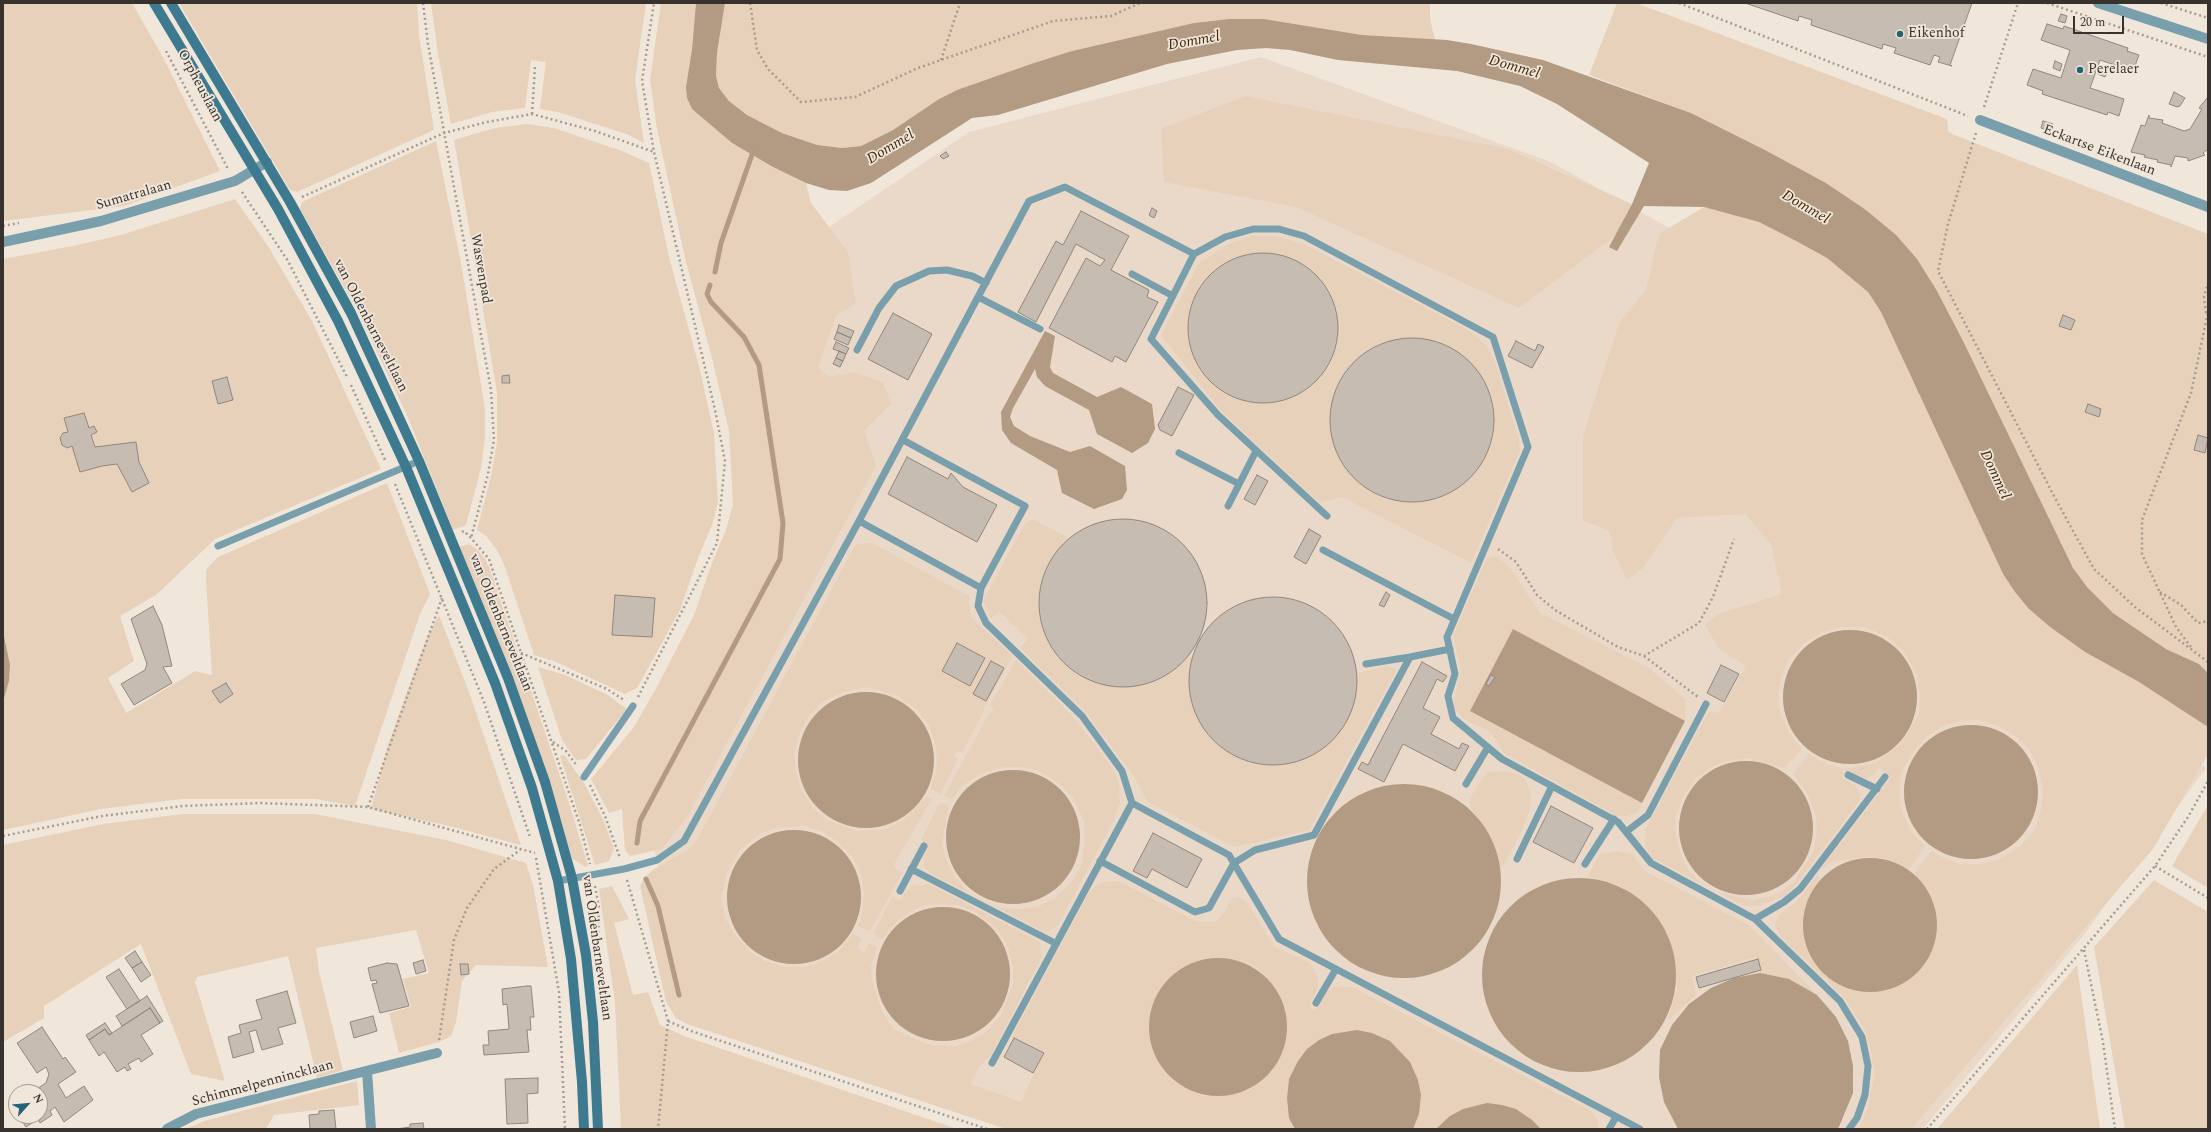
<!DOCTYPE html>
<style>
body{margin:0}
#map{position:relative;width:2211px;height:1132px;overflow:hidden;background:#f1e6da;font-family:Spectral,serif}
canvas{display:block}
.frame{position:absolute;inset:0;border:4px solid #37322e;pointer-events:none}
.north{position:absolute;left:8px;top:1084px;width:40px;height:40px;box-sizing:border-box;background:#f1e6da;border:1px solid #a79e95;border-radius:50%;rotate:63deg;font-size:11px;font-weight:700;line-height:16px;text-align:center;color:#37322e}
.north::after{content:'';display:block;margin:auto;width:14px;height:18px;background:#226377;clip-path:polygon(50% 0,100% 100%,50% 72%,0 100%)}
.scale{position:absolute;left:2073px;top:16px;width:51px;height:18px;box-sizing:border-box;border:2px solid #37322e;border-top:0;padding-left:5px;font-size:12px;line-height:14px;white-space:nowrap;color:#37322e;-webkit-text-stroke:3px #f1e6da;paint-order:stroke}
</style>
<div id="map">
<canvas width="2211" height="1132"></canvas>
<div class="frame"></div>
<div class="north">N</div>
<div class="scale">20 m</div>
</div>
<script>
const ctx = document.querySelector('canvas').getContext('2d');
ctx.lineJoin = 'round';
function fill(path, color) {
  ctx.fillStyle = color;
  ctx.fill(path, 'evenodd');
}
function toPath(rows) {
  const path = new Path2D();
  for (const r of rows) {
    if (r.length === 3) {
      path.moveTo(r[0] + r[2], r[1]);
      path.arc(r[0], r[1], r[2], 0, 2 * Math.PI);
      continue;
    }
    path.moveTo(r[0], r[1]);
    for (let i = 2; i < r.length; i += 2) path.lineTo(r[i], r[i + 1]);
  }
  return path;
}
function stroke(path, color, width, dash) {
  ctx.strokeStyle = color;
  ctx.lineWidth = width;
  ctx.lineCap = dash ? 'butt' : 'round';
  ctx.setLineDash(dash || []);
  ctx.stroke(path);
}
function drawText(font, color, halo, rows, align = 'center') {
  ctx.font = font + ' Spectral,serif';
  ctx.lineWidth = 3.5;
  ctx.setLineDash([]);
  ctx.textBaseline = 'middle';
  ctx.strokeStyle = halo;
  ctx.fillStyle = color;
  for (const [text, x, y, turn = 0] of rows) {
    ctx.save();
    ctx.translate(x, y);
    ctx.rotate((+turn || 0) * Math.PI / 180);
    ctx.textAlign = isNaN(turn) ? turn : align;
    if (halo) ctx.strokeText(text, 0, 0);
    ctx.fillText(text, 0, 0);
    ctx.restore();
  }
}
fill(toPath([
 [1261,57,1551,162,1813,308,2019,662,2206,768,2083,936,1923,1129,1083,1129,687,989,650,832,796,548,763,272,969,132]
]), '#ead9c8');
fill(toPath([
 [3,3,132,3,165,61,220,171,124,206,3,221],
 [179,3,417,3,419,35,434,130,297,192,290,190],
 [431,3,646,3,635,80,644,143,629,135,558,112,540,109,546,62,531,60,525,108,492,112,451,124,438,54],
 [661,3,696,3,692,49,686,87,687,98,692,109,732,143,773,167,806,183,811,203,848,252,856,303,836,316,818,367,829,377,854,372,883,382,891,404,864,431,876,465,687,817,662,849,630,856,625,850,622,809,609,813,591,779,634,727,659,683,694,615,712,563,726,530,733,504,729,431,713,362,685,258,657,129,650,80],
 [725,3,1430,3,1430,19,1435,40,1362,35,1264,19,1229,19,1194,23,1072,51,957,90,939,99,893,130,861,146,842,148,817,145,782,133,747,115,729,101,719,88,716,76,717,53],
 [1617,3,1635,3,1666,14,1947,119,1948,131,1952,134,2208,234,2208,673,2199,664,2166,649,2113,613,2087,587,2073,568,2055,534,1937,291,1866,210,1826,183,1765,150,1691,113,1589,75],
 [1245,96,1508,149,1632,204,1615,236,1519,308,1296,207,1164,182,1161,129],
 [527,124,554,128,622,151,649,163,670,261,699,366,714,433,718,502,712,525,698,558,680,610,637,688,625,694,554,661,534,655,505,567,497,550,486,536,477,530,491,476,497,442,497,392,454,140,495,128],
 [436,141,462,268,485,409,485,438,481,468,466,525,453,530,407,415,357,310,300,209,302,202],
 [235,199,268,246,312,321,381,469,215,539,156,595,120,616,134,661,108,678,126,713,195,671,212,675,206,579,206,570,211,564,218,557,387,483,430,594,420,614,355,806,316,799,182,799,101,809,3,830,3,702,9,681,10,665,3,631,3,259,73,246,121,235],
 [1704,207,1759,222,1798,242,1827,258,1868,292,1881,312,2003,574,2015,592,2028,608,2050,627,2085,652,2139,682,2208,727,2208,754,2153,849,1911,1129,1859,1129,1867,1111,1875,1073,1866,1032,1845,998,1781,937,1775,925,1779,915,1794,904,1818,875,1819,881,1814,887,1803,930,1809,954,1817,966,1836,983,1855,990,1879,991,1903,983,1919,971,1928,960,1937,931,1934,902,1927,889,1914,874,1931,851,1942,857,1960,864,1981,864,1999,859,2021,846,2035,829,2041,809,2043,792,2039,768,2029,749,2016,736,1996,725,1976,720,1960,721,1943,726,1927,736,1913,752,1902,771,1899,794,1903,814,1913,834,1925,846,1909,869,1883,858,1868,857,1834,861,1820,870,1891,778,1879,768,1875,774,1868,778,1860,777,1844,769,1842,778,1855,785,1860,793,1860,800,1796,885,1785,896,1758,906,1744,906,1658,861,1652,858,1645,847,1646,828,1709,711,1719,713,1746,666,1719,649,1705,625,1719,614,1782,594,1771,544,1745,514,1677,518,1643,568,1627,580,1613,551,1609,530,1583,521,1583,436,1619,323,1646,290,1659,234],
 [1841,627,1865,627,1887,637,1903,650,1916,672,1920,694,1919,714,1901,744,1876,763,1844,769,1826,764,1809,754,1793,774,1808,794,1816,815,1817,831,1814,850,1794,882,1778,894,1754,900,1717,892,1700,882,1688,870,1681,855,1676,836,1675,818,1683,797,1696,778,1712,767,1727,761,1749,758,1784,768,1802,749,1791,736,1779,709,1778,695,1782,675,1789,659,1807,641,1824,631],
 [1253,236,1279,237,1302,243,1470,331,1486,345,1495,362,1519,440,1520,451,1471,563,1342,497,1320,503,1221,411,1161,335,1199,263,1228,244],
 [1032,519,1069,538,1058,550,1046,571,1040,595,1043,626,1057,654,1082,676,1099,683,1113,686,1131,686,1154,681,1168,674,1188,657,1192,657,1189,684,1196,715,1213,740,1240,758,1264,765,1281,765,1311,756,1336,736,1347,722,1355,699,1357,673,1389,666,1397,669,1309,830,1234,847,1147,801,1133,775,1085,711,1020,648,1028,639,999,611,991,619,983,601,1024,525],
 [872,543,969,596,971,617,1013,656,984,708,983,713,962,753,958,751,954,755,958,759,940,794,930,789,937,768,936,747,929,725,917,710,899,696,866,687,843,692,822,702,808,717,799,735,794,754,796,771,801,790,813,808,826,820,858,831,887,829,905,819,926,797,932,799,893,866,902,873,870,931,857,926,861,919,863,905,864,891,860,872,852,856,839,843,822,831,804,826,780,827,759,834,739,851,727,873,721,898,725,918,735,935,750,952,767,962,786,967,804,967,816,964,838,952,853,934,862,938,857,947,864,953,869,943,877,947,871,967,872,981,883,1014,894,1029,929,1045,956,1046,971,1041,986,1032,1001,1015,1013,984,1013,968,1008,946,996,928,975,912,957,905,937,904,925,905,910,912,898,920,882,939,873,934,892,897,900,901,907,890,914,886,929,884,1040,942,1042,955,1038,964,991,1055,978,1068,971,1084,1021,1102,1043,1054,1012,1037,1089,892,1102,882,1119,881,1195,921,1215,922,1224,913,1231,899,1239,897,1248,904,1275,947,1310,963,1318,977,1318,988,1311,1001,1310,1007,1313,1010,1319,1006,1325,994,1335,986,1352,987,1591,1111,1598,1121,1599,1129,1541,1129,1532,1120,1516,1109,1502,1105,1487,1103,1463,1109,1450,1116,1436,1129,1413,1129,1419,1114,1421,1095,1418,1080,1410,1062,1390,1041,1376,1034,1357,1030,1332,1034,1319,1040,1307,1049,1288,1083,1287,1093,1295,1129,1006,1129,687,1024,676,1018,666,1002,640,886,644,878,653,870,689,849,697,840,856,544],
 [1240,960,1253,965,1265,975,1273,1070,1248,1091,1206,1097,1176,1083,1164,1071,1156,1056],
 [469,544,478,550,485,559,489,567,571,809,588,866,585,867,572,858,536,743,459,547],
 [1497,556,1510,568,1540,613,1649,668,1686,700,1685,721,1513,630,1470,711,1642,803,1638,812,1628,816,1617,816,1504,753,1492,733,1462,718,1453,706,1461,670,1453,636,1487,558],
 [439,615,469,692,521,845,449,826,371,809,388,745,427,637],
 [1016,660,1076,720,1113,769,1119,783,1120,803,1114,820,1058,925,1047,933,933,875,924,867,923,859,929,845,921,840,940,802,949,806,942,842,947,862,955,877,969,893,983,900,1002,908,1019,909,1039,906,1054,899,1071,883,1081,866,1085,844,1084,821,1073,798,1057,782,1039,771,1022,767,1004,767,982,773,962,786,952,799,944,796,988,715,994,710,990,705],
 [538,667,565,675,606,694,627,709,586,759,576,760,562,740],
 [564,755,584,783,603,819,614,849,609,861,595,865,560,756],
 [1506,771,1519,774,1527,783,1531,794,1530,810,1523,828,1501,869,1490,835,1470,807,1470,798,1487,772],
 [2208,805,2208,888,2172,866],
 [183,814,315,814,446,840,526,863,533,885,548,967,476,965,462,981,456,1022,451,1036,439,1042,399,1053,389,1013,411,1007,403,979,429,973,416,930,316,948,319,972,343,1070,317,1078,288,956,197,977,195,982,225,1081,191,1074,141,944,44,1006,44,1018,3,1042,3,845,103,824],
 [1617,851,1632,854,1645,871,1749,925,1817,995,1789,979,1760,973,1756,957,1692,976,1696,995,1668,1020,1677,988,1674,957,1660,923,1641,900,1615,884,1588,877,1600,854],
 [2154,880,2208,912,2208,1129,2125,1129,2094,947],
 [612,886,629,919,614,923,633,995,648,992,660,1025,684,1036,957,1129,621,1129,615,1003,599,889],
 [2077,965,2100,1129,1937,1129],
 [357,1081,359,1105,274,1115,266,1129,186,1129,204,1121]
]), '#e7d1ba');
fill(toPath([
 [696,3,725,3,717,53,716,76,719,88,729,101,747,115,782,133,817,145,842,148,861,146,893,130,939,99,957,90,1031,64,1072,51,1194,23,1229,19,1264,19,1362,35,1447,40,1471,44,1543,60,1691,113,1765,150,1826,183,1866,210,1896,235,1917,259,1937,291,1963,341,2073,568,2087,587,2113,613,2166,649,2199,664,2208,673,2208,727,2139,682,2085,652,2050,627,2028,608,2015,592,2003,574,1881,312,1868,292,1827,258,1798,242,1759,222,1704,207,1644,206,1617,251,1609,247,1632,204,1649,163,1557,104,1520,86,1457,71,1338,60,1290,50,1266,48,1237,50,1167,64,998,115,972,118,871,183,847,191,829,190,806,183,773,167,732,143,692,109,687,98,686,87,692,49],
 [1045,331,1055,336,1050,367,1053,373,1097,397,1121,387,1152,404,1155,429,1148,443,1132,453,1097,434,1089,410,1045,386,1037,377,1035,369,1013,408,1010,417,1014,426,1030,436,1070,452,1090,446,1125,466,1127,490,1122,499,1094,509,1062,493,1057,470,1011,443,1002,430,1001,412],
 [1513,629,1685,721,1642,803,1470,711],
 [1850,697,67],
 [3,631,10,665,9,681,3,702],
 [866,760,68],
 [1971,792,67],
 [1746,828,67],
 [1013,837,67],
 [1404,881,97],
 [794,897,67],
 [1870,925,67],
 [1579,975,97],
 [943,974,67],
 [1218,1027,69],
 [1760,973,1789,979,1817,995,1836,1017,1848,1041,1853,1066,1853,1093,1838,1129,1678,1129,1664,1102,1659,1077,1660,1050,1672,1025,1689,1004,1711,988,1734,978],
 [1357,1030,1372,1033,1390,1041,1410,1062,1418,1080,1421,1095,1419,1114,1413,1129,1295,1129,1289,1118,1287,1098,1289,1079,1298,1061,1307,1049,1319,1040,1332,1034],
 [1487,1103,1502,1105,1516,1109,1532,1120,1541,1129,1436,1129,1450,1116,1463,1109]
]), '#b29a83');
stroke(toPath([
 [715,272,721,243,754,149],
 [637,843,640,821,780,559,783,523,759,365,744,337,711,302,707,294,710,285],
 [646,879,658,906,679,995]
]), '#b29a83', 5);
const building = toPath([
 [1745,3,1972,3,1950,65,1952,66,1938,62,1940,57,1934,55,1930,65,1894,53,1896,48,1883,44,1882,49,1811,25,1812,20,1799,16,1798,21,1745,3],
 [2061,14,2067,16,2065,23,2058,21,2061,14],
 [2047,24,2063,29,2064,26,2128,48,2127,51,2139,55,2133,71,2100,60,2090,88,2124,99,2119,116,2108,112,2107,115,2042,94,2043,91,2027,85,2033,69,2061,78,2070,50,2041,40,2047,24],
 [2055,61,2062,64,2060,71,2053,68,2055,61],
 [2100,67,2108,70,2105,77,2098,74,2100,67],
 [2174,92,2185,98,2180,106,2177,107,2169,104,2174,92],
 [2208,97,2208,149,2203,153,2205,155,2188,161,2188,158,2175,156,2171,167,2171,165,2157,162,2158,160,2144,157,2145,155,2131,152,2141,125,2145,126,2149,115,2149,118,2163,120,2162,123,2184,131,2190,129,2202,109,2199,108,2208,97],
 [2043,121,2053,124,2051,131,2041,128,2043,121],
 [946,152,949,156,943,159,940,156,946,152],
 [1152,208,1157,211,1154,218,1149,215,1152,208],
 [1081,211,1129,236,1111,270,1149,290,1147,297,1158,302,1126,362,1115,356,1112,362,1049,328,1086,258,1100,266,1105,260,1076,244,1036,322,1018,312,1056,241,1063,245,1081,211],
 [1263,328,75],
 [893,313,932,334,908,380,868,359,893,313],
 [2063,315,2075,320,2071,330,2059,326,2063,315],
 [839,325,854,331,851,338,837,332,839,325],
 [837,332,851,338,848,345,834,339,837,332],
 [1412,420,82],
 [1516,341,1535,351,1538,344,1544,347,1532,368,1508,356,1516,341],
 [836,342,849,348,846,354,833,349,836,342],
 [839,351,846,354,843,361,836,358,839,351],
 [836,358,843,361,840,367,833,364,836,358],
 [509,375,510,383,502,383,502,376,509,375],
 [227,377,233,400,218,404,212,381,227,377],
 [1178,387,1194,395,1172,436,1160,430,1158,425,1178,387],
 [2088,404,2101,409,2099,417,2085,412,2088,404],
 [84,413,89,428,94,426,97,432,91,435,95,447,136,442,139,462,149,483,132,492,117,464,102,466,80,472,72,446,67,448,62,445,60,438,63,433,68,432,64,418,84,413],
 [2198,435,2208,438,2205,453,2194,450,2198,435],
 [907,457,948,479,951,473,963,487,997,505,977,542,888,494,907,457],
 [1257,475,1268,481,1255,505,1244,499,1257,475],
 [1123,603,84],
 [1309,529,1321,536,1306,564,1294,557,1309,529],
 [1386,592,1390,595,1384,607,1379,605,1386,592],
 [615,595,655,598,652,637,612,635,615,595],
 [1273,681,84],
 [153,606,162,625,171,662,172,666,163,667,172,683,134,705,121,684,145,670,147,664,131,619,153,606],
 [957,643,985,658,970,686,942,671,957,643],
 [991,661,1004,668,986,701,973,694,991,661],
 [1422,662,1447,676,1443,682,1437,679,1423,708,1440,717,1431,734,1459,749,1462,743,1469,746,1455,771,1403,744,1384,782,1358,769,1362,762,1368,765,1422,662],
 [1721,665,1739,674,1724,702,1707,693,1721,665],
 [1491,675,1495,677,1489,686,1486,684,1491,675],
 [226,683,233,694,220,703,212,691,226,683],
 [1551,806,1593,828,1574,863,1533,842,1551,806],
 [1153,833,1202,859,1187,888,1152,869,1147,878,1133,871,1153,833],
 [135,951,142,962,132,968,125,958,135,951],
 [1758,959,1761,970,1699,988,1696,977,1758,959],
 [423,960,426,971,416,974,413,963,423,960],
 [142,962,151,975,141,982,132,968,142,962],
 [387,963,397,964,409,1006,380,1013,372,984,377,983,376,980,371,981,368,968,387,963],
 [460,964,468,964,469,974,461,975,460,964],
 [119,969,140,1001,127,1009,106,977,119,969],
 [527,986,531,986,534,1017,530,1017,531,1030,527,1030,529,1052,484,1055,483,1045,489,1045,488,1031,509,1029,507,1004,503,1005,502,989,527,986],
 [287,991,296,1023,278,1028,283,1044,262,1050,256,1030,249,1032,254,1052,233,1058,228,1037,241,1033,239,1025,262,1019,256,1000,287,991],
 [147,996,163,1021,160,1023,150,1008,122,1026,116,1016,147,996],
 [150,1008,160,1023,141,1035,153,1054,141,1062,139,1058,128,1064,131,1069,127,1071,125,1067,117,1072,104,1052,99,1056,89,1040,105,1029,109,1035,150,1008],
 [373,1016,377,1031,354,1038,350,1022,373,1016],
 [105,1023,112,1033,109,1035,105,1029,89,1040,86,1035,105,1023],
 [42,1027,63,1059,65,1057,76,1072,58,1084,66,1098,84,1086,93,1100,64,1122,55,1107,50,1111,52,1115,40,1123,38,1119,26,1127,19,1116,40,1116,40,1092,32,1092,46,1083,49,1074,46,1067,37,1073,17,1043,42,1027],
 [1014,1038,1044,1053,1033,1073,1004,1057,1014,1038],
 [538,1078,538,1093,527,1094,528,1123,507,1124,505,1079,538,1078],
 [16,1103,16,1112,12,1106,16,1103],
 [334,1110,336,1129,310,1129,309,1115,319,1114,319,1111,334,1110],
 [423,1123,424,1129,397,1129,410,1127,410,1124,423,1123]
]);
fill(building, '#c7bcb1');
stroke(building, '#92877d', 1);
stroke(toPath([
 [423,3,428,44,491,390,494,440,488,474,471,538],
 [750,3,757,50,768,69,801,102,855,97,918,68,1053,21,1111,16,1140,3],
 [1679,3,1968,116],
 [2047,3,2208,57],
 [2161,3,2208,18],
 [166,51,228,169],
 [941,60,960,3],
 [1984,107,2018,3],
 [532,114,535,66],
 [1976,133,1948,224,1938,271,2055,498,2094,569,2135,607,2208,662],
 [242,192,288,261,347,377],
 [302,197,444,133,487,122,532,114,595,131,654,152],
 [3,226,19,223],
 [2206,313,2204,297,2208,283],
 [351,385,386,462],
 [395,484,484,702,530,837],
 [462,532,464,531,471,538,489,559,580,825,590,864],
 [1498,549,1516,562,1537,595,1555,610,1618,647,1644,656,1699,623,1713,597,1734,539],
 [2160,592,2181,605,2198,623,2208,621],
 [2191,647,2176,627,2142,554,2142,520,2191,393,2208,312],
 [521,653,607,689,624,700],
 [1644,656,1698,697],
 [638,697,717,543,725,461,715,410,654,152,642,81,654,3],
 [553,742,566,751,577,766],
 [590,785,605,816,620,858],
 [368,807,442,598],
 [3,836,102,816,183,806,260,803,368,807,535,853],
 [536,858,559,992,565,1129],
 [2155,866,2208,898],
 [627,880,668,1021,658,1129],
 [595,886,599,908,598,941],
 [2084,950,2103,1042,2115,1129],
 [668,1021,691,1031,987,1129],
 [439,1040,454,940,467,908,494,869,520,850],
 [1927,1129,2155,866,2188,817,2208,781]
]), '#a59c93', 2.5, [2, 3]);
stroke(toPath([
 [1194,254,1225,237,1253,229,1279,229,1304,236,1493,337,1528,447,1447,637,1455,674,1448,696,1453,718,1502,759,1618,822,1651,863,1755,919,1840,1001,1862,1037,1868,1066,1865,1095,1857,1118,1849,1129],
 [1132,274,1173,296],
 [978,297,1040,329],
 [857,350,879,308,896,286,929,271,947,270,972,276,986,283],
 [903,440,1025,506,981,588,978,606,986,623,1082,716,1122,771,1132,803,992,1063],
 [1179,453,1239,484],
 [1228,506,1256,451],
 [859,521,1029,201,1065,187,1194,254,1151,339,1218,415,1327,516],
 [218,546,419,461],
 [1323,550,1454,619],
 [1366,664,1410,657],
 [1848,775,1877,789],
 [584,777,633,706],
 [1466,784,1488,747],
 [1132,803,1229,855,1279,939,1640,1129],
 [1626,832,1648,815,1706,704],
 [1517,859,1552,786],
 [1100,861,1195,912,1209,908,1234,863,1255,850,1314,835,1410,657,1450,649],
 [1585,864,1614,819],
 [911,869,1055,943],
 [558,881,624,869,657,860,684,841,859,521,981,588],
 [900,891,924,846],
 [1755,919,1784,902,1800,889,1885,777],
 [1316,1003,1336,969],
 [1609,1129,1616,1117]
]), '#799fad', 7);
stroke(toPath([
 [2098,3,2208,39],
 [1980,120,2208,207],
 [3,242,101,221,235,181,267,162],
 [367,1071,371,1129],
 [167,1129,196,1114,437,1053]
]), '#799fad', 10);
stroke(toPath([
 [154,3,278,209,338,321,406,467,495,683,532,788,558,881,571,959,582,1082,584,1129],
 [171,3,290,202,351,313,419,461,508,678,545,782,572,878,586,955,593,1022,598,1129]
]), '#3e7a8f', 10);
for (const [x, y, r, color] of [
 [1900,34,4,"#226377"],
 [2080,70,4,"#226377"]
]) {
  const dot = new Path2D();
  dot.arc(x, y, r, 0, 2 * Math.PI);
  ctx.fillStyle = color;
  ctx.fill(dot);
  stroke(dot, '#f1e6da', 1.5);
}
drawText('14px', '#37322e', '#f1e6da', [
 ["Eikenhof",1908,34],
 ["Perelaer",2088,70]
], 'left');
drawText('14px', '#37322e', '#f1e6da', [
 ["Orpheuslaan",199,86,62],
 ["Eckartse Eikenlaan",2099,151,21],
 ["Sumatralaan",134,196,-16],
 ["Wasvenpad",480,269,80],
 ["van Oldenbarneveltlaan",370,326,63],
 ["van Oldenbarneveltlaan",500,623,68],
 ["van Oldenbarneveltlaan",596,948,82],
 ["Schimmelpennincklaan",263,1084,-15]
]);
drawText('italic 15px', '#422809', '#f1e6da', [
 ["Dommel",1194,42,-10],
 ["Dommel",1514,68,16],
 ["Dommel",891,148,-31],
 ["Dommel",1805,208,30],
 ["Dommel",1994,475,65]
]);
</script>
